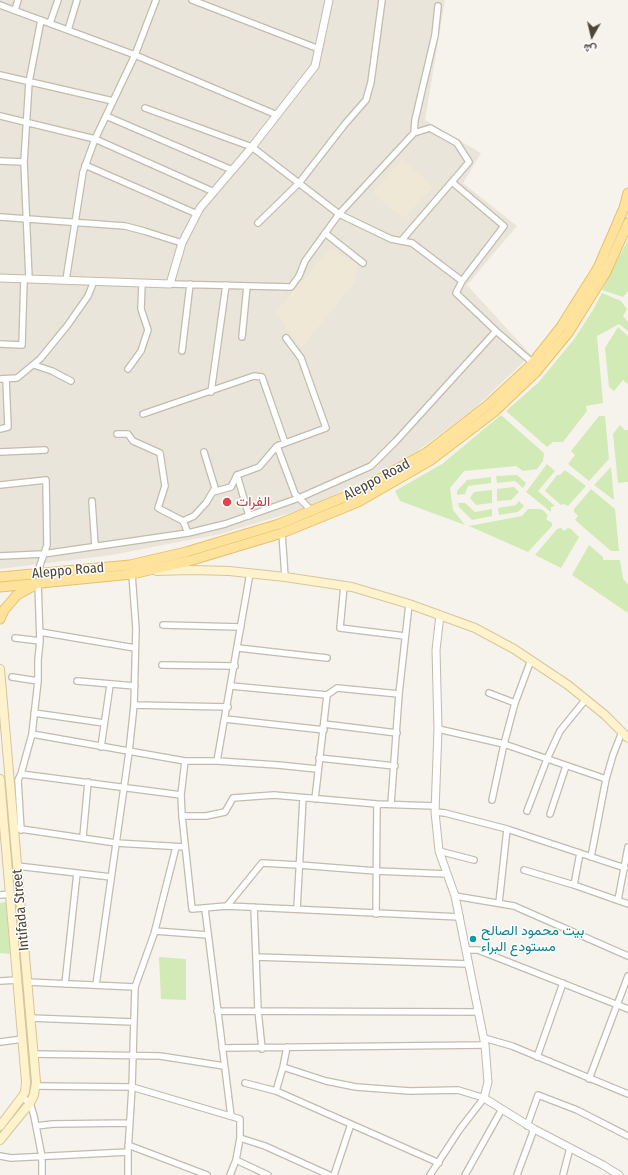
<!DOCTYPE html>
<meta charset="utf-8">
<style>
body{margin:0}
#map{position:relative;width:628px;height:1175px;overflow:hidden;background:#f6f3ec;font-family:"Fira Sans Condensed",Vazirmatn,sans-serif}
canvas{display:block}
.north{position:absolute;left:572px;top:16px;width:40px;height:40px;-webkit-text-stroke:3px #fff;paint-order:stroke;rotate:188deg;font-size:11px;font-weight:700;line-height:16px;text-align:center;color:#4b4439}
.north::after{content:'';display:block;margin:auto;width:14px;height:18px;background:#4b4439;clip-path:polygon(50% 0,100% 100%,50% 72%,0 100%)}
</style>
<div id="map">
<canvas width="628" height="1175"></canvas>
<div class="north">ش</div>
</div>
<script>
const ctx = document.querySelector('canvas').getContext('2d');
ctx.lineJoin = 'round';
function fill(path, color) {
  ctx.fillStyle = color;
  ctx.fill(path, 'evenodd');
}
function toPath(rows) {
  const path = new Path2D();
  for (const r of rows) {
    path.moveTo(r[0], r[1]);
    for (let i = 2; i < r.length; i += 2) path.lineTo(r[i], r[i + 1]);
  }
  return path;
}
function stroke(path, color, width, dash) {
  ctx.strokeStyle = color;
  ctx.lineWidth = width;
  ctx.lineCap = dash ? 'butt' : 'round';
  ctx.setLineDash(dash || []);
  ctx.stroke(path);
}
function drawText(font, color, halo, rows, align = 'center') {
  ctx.font = font + ' "Fira Sans Condensed",Vazirmatn,sans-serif';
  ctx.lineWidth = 3;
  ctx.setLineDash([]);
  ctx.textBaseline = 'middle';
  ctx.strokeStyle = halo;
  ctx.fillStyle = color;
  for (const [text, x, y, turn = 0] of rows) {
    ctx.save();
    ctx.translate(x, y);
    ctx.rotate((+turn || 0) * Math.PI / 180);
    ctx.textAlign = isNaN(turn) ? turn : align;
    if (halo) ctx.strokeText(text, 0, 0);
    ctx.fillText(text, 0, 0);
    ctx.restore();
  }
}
fill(toPath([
 [0,0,445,0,425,120,481,153,463,183,517,226,467,285,531,355,474,409,408,458,313,506,220,534,112,555,0,569]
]), '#eae5da');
fill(toPath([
 [402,158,433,187,403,219,373,193],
 [330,248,358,265,355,282,301,348,275,313]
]), '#efe8d6');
fill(toPath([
 [628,240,628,291,623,297,602,290],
 [602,293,621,301,627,309,623,316,628,322,628,331,619,324,597,336,603,403,586,406,587,411,563,442,553,442,547,447,506,411,538,383,575,338,593,310],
 [618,327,628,336,628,384,623,380,614,391,609,387,605,348],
 [501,415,544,453,543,461,537,469,523,471,516,466,464,471,450,488,453,510,465,525,400,501,395,491,442,464],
 [599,416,605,416,609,459,589,481,568,464,575,455,571,451],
 [620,425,625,430,628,430,628,482,618,483,613,434],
 [547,464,555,471,538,491,555,506,551,507,551,512,526,492],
 [611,467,614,500,594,485],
 [565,470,586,486,568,506,564,504,561,505,545,491,557,475,560,475],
 [517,475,526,483,523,488,515,481,497,483,496,476],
 [491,477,491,483,468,486,465,494,457,495,457,491,467,480],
 [514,487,519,492,511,500,497,501,497,489],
 [591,489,615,509,619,551,611,551,575,520,578,516,574,512,574,509],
 [492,490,492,503,476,505,470,498,474,492],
 [519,501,524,506,518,512,499,515,498,508,516,505],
 [458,503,465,503,475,512,492,509,492,516,472,520,459,507],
 [528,509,541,509,544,511,548,516,546,519,552,523,552,526,528,552,469,526,522,516],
 [561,528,564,531,568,528,571,529,579,537,561,568,535,555,557,529],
 [589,545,603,557,603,560,620,560,623,579,628,584,628,613,572,575],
 [6,902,10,954,0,953,0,903],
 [159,957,186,959,186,1000,161,999]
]), '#d2eab5');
const minor = toPath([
 [192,0,319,49],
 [0,5,135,55,277,115],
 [438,6,435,35,415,120,414,133,339,214,391,239,412,243,462,281],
 [15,10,18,0],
 [50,23,58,0],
 [68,30,77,0],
 [0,75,113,101],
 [145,108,252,147,339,214,305,261,299,276,291,287,170,284],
 [0,116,95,139,214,192],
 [106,116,232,170],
 [0,161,24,162],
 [85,165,197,214],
 [452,182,504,226,462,281,456,293,496,331,533,363],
 [0,217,125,226,144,231,182,243],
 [258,223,299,183,345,124,366,100,371,82,382,0],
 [325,233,363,263],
 [401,241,469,162,457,143,430,128,414,133],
 [29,279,24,162,29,82,41,20],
 [66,280,83,172,95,139,135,55,156,0],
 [242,337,247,286],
 [286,338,301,358,326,428,277,446,295,494,312,511],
 [0,344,22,345,24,279],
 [182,351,190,284],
 [34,365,52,371,71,381],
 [128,369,141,351,148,330,141,309,142,283],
 [0,379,17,378,40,359,67,326,88,296,94,281],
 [211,392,226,285],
 [143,414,254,376,262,377,285,443],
 [0,429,8,427,6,379],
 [117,434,128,434,133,441,160,453,165,486,158,508,183,521],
 [0,452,45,450],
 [237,475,259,467,277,446],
 [0,485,46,480,47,545,37,574],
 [213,492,231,487,237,475,249,516],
 [92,501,95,546],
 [188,533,183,521,194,516,206,503,215,488,204,452],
 [282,533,285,577],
 [0,556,43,554,188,533,225,524,299,498,371,466,396,441,496,331],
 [38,583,40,641,38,660,38,681,32,734,21,774,181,795],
 [344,586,340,628,405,636],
 [163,625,241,627],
 [40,632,135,648],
 [15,638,40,641],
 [238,648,327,658],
 [162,665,235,666],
 [12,677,38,681],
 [77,681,135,686],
 [231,686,327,695],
 [489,693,515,703],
 [134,705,228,707],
 [34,713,104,723],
 [225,719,324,730],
 [324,724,397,733],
 [438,729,504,744,606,779],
 [32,734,185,761,217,761,278,765,317,769],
 [101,747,110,685],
 [319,758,395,766],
 [185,761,181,795,182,816,192,909,227,906,460,917],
 [217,761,250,573],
 [315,799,327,695,337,688,399,694],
 [492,800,504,744,515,703,531,660],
 [391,804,399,694,409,604],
 [527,811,547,759,560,731,586,699],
 [435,812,445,813,507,829,625,868],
 [550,814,566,766],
 [182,816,206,816,225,812,233,798,274,795,377,804,435,806],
 [14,828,116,843,185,847],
 [21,830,18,780,21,774],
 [83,837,88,782],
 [439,851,474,860],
 [591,857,606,779,613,755,622,732],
 [17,866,111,877],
 [524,870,574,885,628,904],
 [574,885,580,853],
 [0,895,10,894],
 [455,896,514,906,628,956],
 [618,900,628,847],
 [499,903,507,829],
 [227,906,262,863,299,865,376,871,447,874],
 [254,907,258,1010,262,1049],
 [205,909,231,1116],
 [297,909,303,798],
 [376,914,377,804],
 [155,931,208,935],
 [467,950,478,950,628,1009],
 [256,957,469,964],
 [0,981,18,980],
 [27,982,135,987],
 [65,984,77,873],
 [96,985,129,752,134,705,136,629,132,574],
 [217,1011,479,1012],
 [30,1018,134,1022],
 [484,1038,512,1046,628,1094],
 [0,1042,23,1039],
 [222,1048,485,1045],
 [33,1054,160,1056,224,1066],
 [537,1057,563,983],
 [283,1067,326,1081,356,1087,410,1091,458,1090,484,1098,460,1129,430,1175],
 [589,1079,628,976],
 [245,1083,276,1091,439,1163],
 [35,1086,132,1087,240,1119,240,1138,236,1160,230,1175],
 [276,1091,283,1067,287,1047],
 [22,1097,30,1103,34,1116,42,1157,42,1175],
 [36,1126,53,1124,130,1123],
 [527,1126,538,1095,577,1110,628,1136],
 [240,1138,265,1146,329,1175],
 [128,1145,207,1175],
 [0,1156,11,1158,128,1152],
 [236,1160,268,1175],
 [128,1175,128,1152,132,1087,135,987,154,934,176,847],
 [334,1175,351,1124],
 [465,1175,502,1109],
 [517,1175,534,1129],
 [563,1175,570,1148]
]);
const tertiary = toPath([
 [0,278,170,284,182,243,200,208,252,147,315,66,329,0],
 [440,615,436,650,438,729,435,812,439,851,455,896,485,1045,488,1082,484,1098,534,1129,603,1165,619,1175]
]);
const secondary = toPath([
 [157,571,192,570,229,571,285,577,352,587,409,604,475,628,514,649,568,685,605,715,628,738],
 [0,669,36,1082,34,1095,30,1103,0,1140],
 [0,779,26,1082,25,1092,22,1097,0,1126]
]);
const primary = toPath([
 [0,577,130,565,186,552,279,524,354,493,426,453,488,405,530,366,561,327,598,268,624,208,628,193],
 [0,587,132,574,189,561,282,533,358,502,431,460,494,412,536,372,568,333,606,272,628,223],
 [0,619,4,610,17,595,35,585]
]);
stroke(minor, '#c2bbae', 8);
stroke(tertiary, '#c2bbae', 9);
stroke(secondary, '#d6c79b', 10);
stroke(primary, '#e6c16a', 11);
stroke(minor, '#fff', 5.5);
stroke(tertiary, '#fff', 7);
stroke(secondary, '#fff3cd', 8);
stroke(primary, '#ffe39c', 9);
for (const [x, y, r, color] of [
 [227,502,5,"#e0444e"],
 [473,939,4,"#0f9aa8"]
]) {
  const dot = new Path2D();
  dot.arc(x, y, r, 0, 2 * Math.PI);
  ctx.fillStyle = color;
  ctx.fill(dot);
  stroke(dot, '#fff', 1.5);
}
drawText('14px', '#4b4439', '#fff', [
 ["Aleppo Road",377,480,-28],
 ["Aleppo Road",68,571,-5],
 ["Intifada Street",21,910,-95]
]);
drawText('14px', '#be3a42', '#fff', [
 ["الفرات",236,502]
], 'left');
drawText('14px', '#0d838f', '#fff', [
 ["بيت محمود الصالح",481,931],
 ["مستودع البراء",481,947]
], 'left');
</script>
